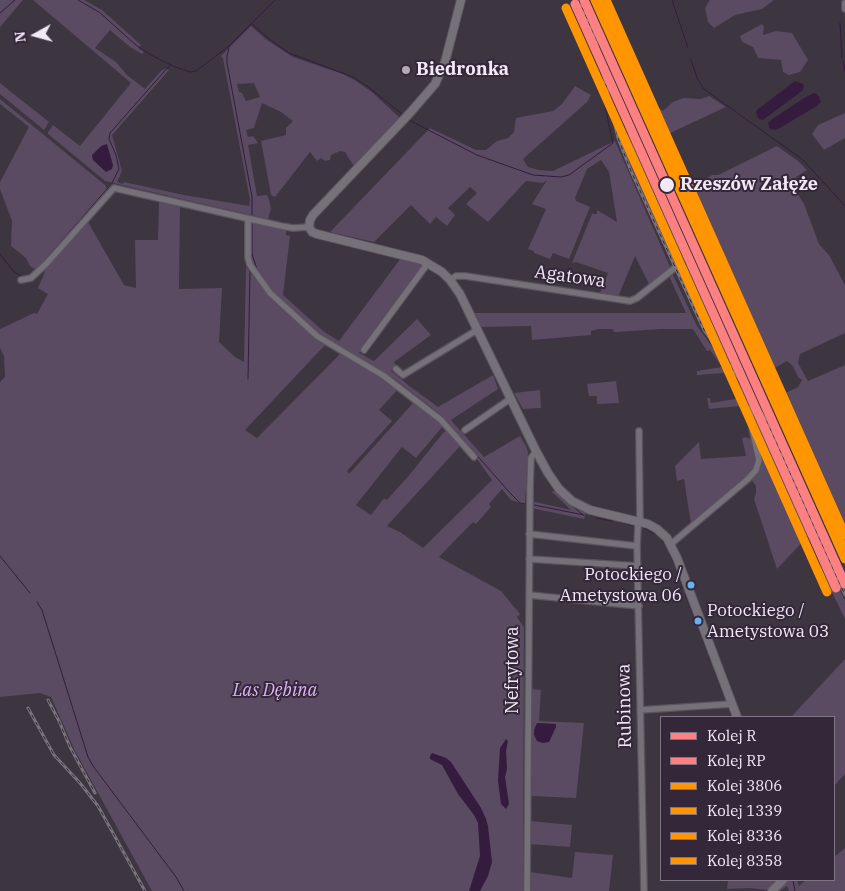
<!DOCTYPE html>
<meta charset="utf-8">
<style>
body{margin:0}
#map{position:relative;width:845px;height:891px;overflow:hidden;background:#3d3540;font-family:"IBM Plex Serif",serif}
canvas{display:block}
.legend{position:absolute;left:660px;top:716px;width:175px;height:165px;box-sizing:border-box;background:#34273a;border:1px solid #807585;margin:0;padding:6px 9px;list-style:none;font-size:15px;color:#f1e9f5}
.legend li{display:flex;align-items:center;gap:10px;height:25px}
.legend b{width:25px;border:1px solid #807585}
.north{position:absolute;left:10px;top:10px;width:50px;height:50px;-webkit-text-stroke:4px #34273a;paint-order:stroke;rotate:263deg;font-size:14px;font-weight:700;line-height:20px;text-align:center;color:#f1e9f5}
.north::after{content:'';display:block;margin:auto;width:18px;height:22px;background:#f1e9f5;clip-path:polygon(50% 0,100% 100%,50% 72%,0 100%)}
</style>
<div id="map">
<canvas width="845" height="891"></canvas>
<ul class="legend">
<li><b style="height:6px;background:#ff8080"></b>Kolej R</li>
<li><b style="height:6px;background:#ff8080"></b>Kolej RP</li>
<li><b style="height:6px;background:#ff9500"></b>Kolej 3806</li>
<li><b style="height:6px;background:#ff9500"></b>Kolej 1339</li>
<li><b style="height:6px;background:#ff9500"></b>Kolej 8336</li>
<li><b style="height:6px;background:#ff9500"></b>Kolej 8358</li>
</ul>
<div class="north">N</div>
</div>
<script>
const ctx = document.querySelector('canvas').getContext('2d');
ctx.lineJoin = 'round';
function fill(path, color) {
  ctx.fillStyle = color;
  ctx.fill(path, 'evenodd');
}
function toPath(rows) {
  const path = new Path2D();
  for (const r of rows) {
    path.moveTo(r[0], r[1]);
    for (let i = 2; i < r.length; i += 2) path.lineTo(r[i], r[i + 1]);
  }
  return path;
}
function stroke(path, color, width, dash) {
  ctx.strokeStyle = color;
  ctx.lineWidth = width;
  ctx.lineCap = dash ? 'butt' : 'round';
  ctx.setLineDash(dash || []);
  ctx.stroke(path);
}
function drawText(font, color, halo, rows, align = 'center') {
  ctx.font = font + ' "IBM Plex Serif",serif';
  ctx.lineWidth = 4;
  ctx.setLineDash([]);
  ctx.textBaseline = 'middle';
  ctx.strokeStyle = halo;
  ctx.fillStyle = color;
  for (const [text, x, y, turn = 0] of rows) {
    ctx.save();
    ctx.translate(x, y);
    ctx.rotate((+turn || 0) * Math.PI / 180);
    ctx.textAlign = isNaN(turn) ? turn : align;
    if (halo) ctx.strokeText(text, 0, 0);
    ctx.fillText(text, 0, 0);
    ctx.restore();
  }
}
fill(toPath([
 [0,0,23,0,0,27],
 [33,0,84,0,102,10,141,45,138,48,144,52,142,54,130,47,110,30,95,48,116,62,127,75,145,89,161,71,166,68,169,70,112,135,122,171,117,182,123,184,124,182,184,195,249,206,250,200,223,58,221,56,251,26,267,40,293,57,343,74,356,81,372,92,400,118,355,165,353,165,345,152,340,151,331,155,330,160,325,161,321,158,317,161,310,152,275,197,271,195,261,141,286,135,286,128,293,121,281,112,262,103,254,128,246,130,248,137,253,136,258,143,248,145,257,196,267,195,269,200,271,209,268,219,105,181,48,134,48,132,53,125,80,146,131,83],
 [254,83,260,97,246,101,242,93,239,92,237,84],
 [710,0,774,0,762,9,735,15,714,28,708,22,705,8],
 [762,24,764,27,763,35,776,31,792,33,808,60,800,72,789,75,783,72,781,60,758,58,753,47,742,42,740,36],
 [0,83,49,122,44,130,0,94],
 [575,86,591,95,587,102,523,159,528,167,539,170,553,171,615,141,671,269,650,286,635,256,618,297,599,295,608,273,576,262,572,263,592,214,597,214,597,210,617,222,609,172,601,160,587,169,575,198,576,201,590,207,569,259,553,253,550,259,534,253,534,251,528,249,546,209,532,204,547,180,543,183,526,181,488,222,466,204,477,193,470,187,448,208,455,215,447,226,436,217,430,224,411,205,374,242,330,232,430,128,476,150,486,150,497,141,508,138,514,132,516,118,553,111,562,104],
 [709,96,726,107,666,135,681,179,690,176,697,184,712,175,718,175,777,146,798,161,807,170,796,177,796,191,804,204,819,244,829,255,845,285,845,333,800,354,798,363,808,381,845,365,845,555,756,355,716,259,711,260,702,248,689,219,691,218,689,213,687,213,660,153,661,152,659,147,657,147,646,121,653,117,650,109,659,108,663,111,673,102,683,98,701,99],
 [787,361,793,366,798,377,802,380,798,387,777,397,766,373],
 [0,99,105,185,108,191,36,270,30,266,26,258,11,246,12,221,0,189,0,182,29,127,0,104],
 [845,113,845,138,824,150,812,134,818,125],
 [629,134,688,260,685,262,681,255,673,260,627,158,621,142],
 [159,201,180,207,179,289,222,288,219,342,235,357,244,362,246,267,273,301,292,318,326,344,245,430,257,438,341,353,381,376,398,389,379,410,392,421,347,471,349,474,414,402,440,421,443,426,416,458,402,447,356,505,371,515,384,498,387,500,411,473,443,433,448,430,461,445,387,526,400,532,423,548,492,480,474,455,438,416,388,377,314,331,276,297,260,278,253,268,250,259,250,225,254,222,286,230,286,235,290,236,283,295,323,331,339,341,401,258,424,265,359,353,374,361,417,319,431,335,394,362,396,365,391,371,412,388,438,407,493,375,498,389,451,420,484,457,520,436,526,446,528,452,525,505,511,500,502,489,489,504,491,507,476,524,473,522,439,557,501,591,520,614,517,617,524,627,523,891,152,891,75,751,51,697,40,693,0,697,0,382,5,377,4,356,0,348,0,329,34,313,37,314,48,294,38,288,45,272,43,270,88,222,124,285,136,288,135,240,158,240],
 [689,263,716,322,744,381,712,339,694,304,678,270],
 [672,273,697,326,751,400,764,421,845,601,845,619,829,586,822,591,814,573,821,565,808,536,777,569,754,499,756,493,756,486,751,479,759,470,762,455,766,450,760,433,755,434,750,405,709,409,707,398,710,398,711,403,741,398,724,373,697,375,697,371,722,367,710,350,707,351,693,329,661,329,617,332,614,332,613,329,599,329,591,331,591,335,532,340,531,326,481,327,474,313,686,313,669,276],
 [616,381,619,403,597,404,597,396,589,396,587,384],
 [540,390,541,408,523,409,514,393],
 [746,437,752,440,758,460,755,469,748,477,691,524,684,479,677,481,675,466,699,442,701,459,746,456,742,438],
 [556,489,572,504,586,512,584,519,531,508,531,501,571,510,552,492],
 [845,659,845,774,834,786,834,717,791,717],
 [531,689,541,690,539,721,584,723,576,798,531,796],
 [530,821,572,825,570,847,530,844],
 [845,848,845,891,789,891,787,886,780,891,775,891,786,880,797,880,799,886,806,880,834,880,834,857],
 [575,852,613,855,609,891,530,891,530,872,572,878],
 [728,880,778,880,768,890,749,888,727,889]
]), '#5a4a62');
fill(toPath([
 [795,81,803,84,804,86,802,91,763,120,759,119,756,113,757,110],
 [814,93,818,95,821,102,817,106,778,129,774,130,770,129,768,123,771,120,804,98],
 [107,144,113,165,112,169,106,172,93,160,92,155,101,146],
 [537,723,556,724,556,727,549,742,543,743,537,741,534,735,534,730],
 [506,739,508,741,506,751,507,769,505,777,509,804,506,809,501,804,498,781,500,748],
 [432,753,446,758,451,762,481,808,486,819,488,826,492,862,488,876,480,891,469,891,480,856,478,823,474,815,458,794,442,765,430,759,430,756]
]), '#351c3e');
stroke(toPath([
 [78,0,99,12,136,45,149,54,175,67,191,72,196,71,229,46,275,0],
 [672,0,688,48],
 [0,13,15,0],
 [840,23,842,58],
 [252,24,268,38,289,53,353,77,367,86,403,115],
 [229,48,227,56,227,63,252,197,252,215],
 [691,60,697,78,704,89,803,160,845,206],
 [843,61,845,71],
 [409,120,477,155,533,175,561,177,569,175,613,143,594,56,572,0],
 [112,183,119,169,116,155,109,139,110,133,170,65],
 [252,225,252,254,258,272],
 [0,254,14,272,24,277,29,275,39,267,107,189],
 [311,326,319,334,394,379,443,417,511,494,520,503,525,504],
 [248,379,250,271],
 [555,491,583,515],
 [534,505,584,515],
 [596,518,612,521],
 [620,522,635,526],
 [642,527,659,536,667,547],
 [669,551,674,564],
 [0,556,30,593],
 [677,571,683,589],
 [685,594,701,635],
 [37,602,42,610,88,757,93,766,176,877,184,891],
 [703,640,707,651],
 [709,657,711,662],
 [714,670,726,701],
 [729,708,732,717],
 [793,880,795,891]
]), '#351c3e', 1);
const street = toPath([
 [845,3,845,9],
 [248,219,248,258,250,265,270,293,317,336,384,376,441,420,474,457],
 [21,280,31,278,47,263,114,188,281,226,293,228,309,227],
 [450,280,456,276,465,276,630,301,637,298,676,267],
 [364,350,428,263],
 [396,369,403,375,477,330],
 [465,430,510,399],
 [639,431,640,522,638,526,637,546,644,891],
 [529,534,637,546],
 [671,544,748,479,756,470,759,460,753,433,750,409],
 [529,559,638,566],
 [529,595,639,606],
 [640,710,732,704],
 [527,891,530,488,531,458,536,451]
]);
const secondary = toPath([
 [461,0,445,62,435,84,409,114,313,215,310,220,309,227,312,232,317,234,422,260,442,272,450,280,460,294,536,451,548,473,559,489,572,501,590,510,648,524,657,529,667,538,677,558,737,717],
 [772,891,783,880]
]);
stroke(street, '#5a535c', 8);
stroke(secondary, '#5a535c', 10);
stroke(street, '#767079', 5.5);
stroke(secondary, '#767079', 8);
const rail = toPath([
 [579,0,596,41,618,138,631,171,704,330,751,395,768,424,845,595],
 [48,700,59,721,70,747,95,793],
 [28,708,54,755,80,783,98,806,145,891]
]);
stroke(rail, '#79737c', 3);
stroke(rail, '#34273a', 1, [4]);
stroke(toPath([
 [584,0,845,584]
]), '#ff8080', 9);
stroke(toPath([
 [575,4,836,588]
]), '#ff8080', 9);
stroke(toPath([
 [595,0,845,559]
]), '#ff9500', 9);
stroke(toPath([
 [566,8,827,592]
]), '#ff9500', 9);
stroke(toPath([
 [606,0,845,535]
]), '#ff9500', 9);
stroke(toPath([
 [598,0,845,552]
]), '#ff9500', 9);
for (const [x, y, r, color] of [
 [406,70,5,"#b2aab6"],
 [667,185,8,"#f1e9f5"],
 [691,585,4.5,"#66b1f2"],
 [698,621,4.5,"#66b1f2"]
]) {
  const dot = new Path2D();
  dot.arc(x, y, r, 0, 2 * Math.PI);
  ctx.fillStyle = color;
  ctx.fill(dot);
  stroke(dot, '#34273a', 2);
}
drawText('17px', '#f1e9f5', '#34273a', [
 ["Potockiego /",682,575],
 ["Ametystowa 06",682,596],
 ["Potockiego /",707,611,"left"],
 ["Ametystowa 03",707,632,"left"]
], 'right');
drawText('bold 18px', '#f1e9f5', '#34273a', [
 ["Biedronka",416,70]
], 'left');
drawText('bold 18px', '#f1e9f5', '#34273a', [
 ["Rzeszów Załęże",680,185]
], 'left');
drawText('18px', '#f1e9f5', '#34273a', [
 ["Agatowa",570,277,8],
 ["Nefrytowa",513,670,-90],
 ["Rubinowa",625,706,-91]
]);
drawText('italic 18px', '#dfb2f3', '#34273a', [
 ["Las Dębina",275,691]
]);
</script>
